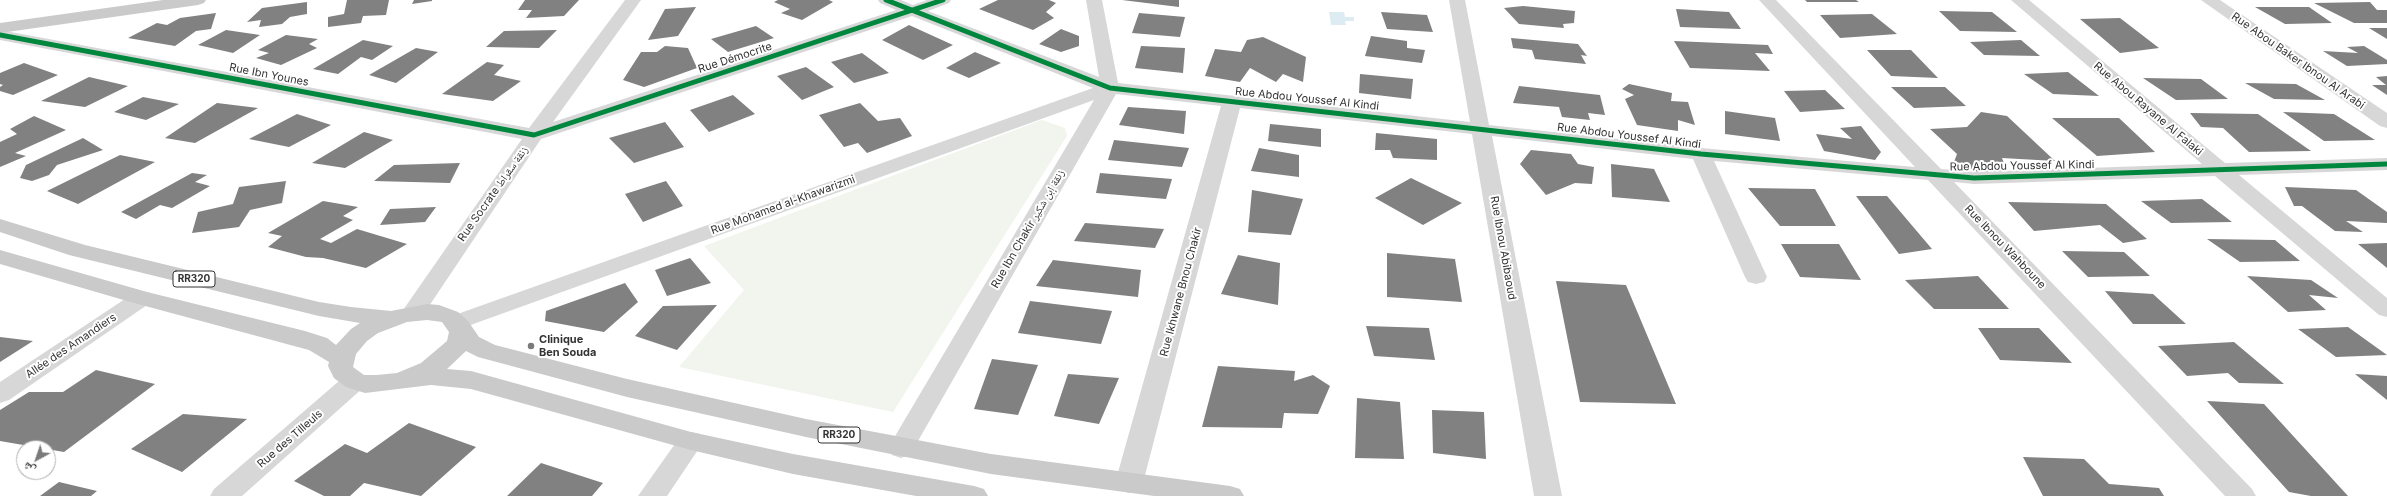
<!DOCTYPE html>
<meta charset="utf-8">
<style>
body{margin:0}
#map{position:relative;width:2387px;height:496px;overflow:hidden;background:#fff;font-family:Inter,"Noto Naskh Arabic",sans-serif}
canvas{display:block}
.north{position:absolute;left:16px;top:440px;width:40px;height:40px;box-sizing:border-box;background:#fff;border:1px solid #adadad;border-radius:50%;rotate:220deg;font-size:11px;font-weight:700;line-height:16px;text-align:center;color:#333}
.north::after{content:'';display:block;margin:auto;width:14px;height:18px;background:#7a7a7a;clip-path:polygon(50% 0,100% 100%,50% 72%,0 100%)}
</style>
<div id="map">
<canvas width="2387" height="496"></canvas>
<div class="north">ش</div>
</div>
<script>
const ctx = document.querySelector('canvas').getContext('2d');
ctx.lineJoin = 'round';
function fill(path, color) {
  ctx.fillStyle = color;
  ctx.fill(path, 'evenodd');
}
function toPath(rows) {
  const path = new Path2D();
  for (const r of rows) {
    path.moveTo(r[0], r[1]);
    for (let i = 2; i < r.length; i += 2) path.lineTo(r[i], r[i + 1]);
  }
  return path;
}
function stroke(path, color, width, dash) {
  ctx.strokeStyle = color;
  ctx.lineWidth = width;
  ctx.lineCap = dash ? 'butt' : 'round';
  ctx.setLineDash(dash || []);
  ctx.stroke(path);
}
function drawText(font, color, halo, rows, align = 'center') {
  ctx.font = font + ' Inter,"Noto Naskh Arabic",sans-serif';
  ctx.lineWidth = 4;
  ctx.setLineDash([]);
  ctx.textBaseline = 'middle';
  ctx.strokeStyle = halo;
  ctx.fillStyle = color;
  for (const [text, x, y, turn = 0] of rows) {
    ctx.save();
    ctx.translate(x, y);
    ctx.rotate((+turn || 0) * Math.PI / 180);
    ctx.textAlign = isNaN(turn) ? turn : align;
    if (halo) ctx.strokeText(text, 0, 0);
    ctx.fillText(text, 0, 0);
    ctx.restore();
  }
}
fill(toPath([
 [1042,120,1065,128,1067,136,893,412,679,367,744,290,704,246]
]), '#f1f5ed');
fill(toPath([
 [1329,12,1344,12,1345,17,1354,17,1354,21,1345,21,1346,25,1331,25]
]), '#ddebf3');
fill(toPath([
 [347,0,389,0,386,15,363,16,361,23,328,27,328,17,344,14],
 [414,0,432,0,432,1,412,4],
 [525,0,579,0,564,16,526,18,532,10,518,10],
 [778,0,829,0,833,2,802,20,781,13,790,9,774,2],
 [998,0,1049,0,1056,3,1046,12,1054,18,1033,30,979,9],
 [1122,0,1179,0,1179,7],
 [1805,0,1856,0,1859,2,1807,2],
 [307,2,307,14,290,17,282,24,259,27,261,20,247,22,262,8],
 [2370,2,2377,10,2387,10,2387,23,2354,23,2314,3],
 [1523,6,1575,11,1574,23,1563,24,1564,28,1519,24,1504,8],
 [696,7,678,36,648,40,665,9],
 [2255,7,2309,7,2332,23,2285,24],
 [1676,9,1729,12,1741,29,1680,27],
 [1939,11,1992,12,2017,32,1960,31],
 [1381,12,1427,15,1433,32,1387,29],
 [216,13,211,29,196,31,175,46,128,38,157,23,167,25,180,18],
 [1139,13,1185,17,1180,37,1132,33],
 [1872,14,1897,34,1840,38,1820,15],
 [2120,18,2159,48,2120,53,2080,19],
 [909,25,953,45,923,60,882,40],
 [756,26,774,38,728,52,711,39],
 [2369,28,2387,28,2387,39],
 [1061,29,1079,36,1079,46,1061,52,1039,44],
 [226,30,260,35,233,53,198,45],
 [557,30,539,48,486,47,504,31],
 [286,35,318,39,309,44,317,48,281,65,256,58,269,53,258,50],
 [1371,36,1407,41,1407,48,1425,50,1422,63,1365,56],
 [1263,37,1306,57,1303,82,1283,74,1276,82,1250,68,1240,82,1205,76,1215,49,1241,52,1247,40],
 [1511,38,1578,44,1587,56,1581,55,1586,64,1535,59,1532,50,1513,48],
 [363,40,393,46,372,60,361,57,338,74,313,69],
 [2021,40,2040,56,1984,55,1970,42],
 [1674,41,1768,45,1773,54,1755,53,1770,71,1690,68],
 [665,46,688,48,697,68,644,87,623,80,641,52,657,52],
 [1141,46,1185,48,1183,73,1135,68],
 [2364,46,2387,60,2387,64,2347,66,2323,51,2358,53,2347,47],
 [416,48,438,52,396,83,369,75],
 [1867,50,1911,50,1938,78,1891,76],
 [975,52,1001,63,969,78,946,68],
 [862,53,889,73,854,83,831,62],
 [487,62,504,65,494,75,521,81,493,101,442,94],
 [24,63,58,75,13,95,0,91,0,87,3,85,0,84,0,73],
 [806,67,834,87,802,100,777,76],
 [2068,72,2099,96,2053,94,2024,74],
 [1360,74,1413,79,1411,99,1359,93],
 [2387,76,2387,95,2372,85,2386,85,2376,77],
 [89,77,128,86,85,107,41,101],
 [2143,78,2201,79,2228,99,2176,100],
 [2245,83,2296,84,2325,100,2274,99],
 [1629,84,1672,93,1671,101,1688,102,1695,125,1678,120,1678,131,1637,125,1625,99,1634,95,1622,89],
 [1519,86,1600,95,1605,115,1588,113,1590,120,1562,117,1559,107,1513,103],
 [1891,87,1945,87,1966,106,1914,108],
 [1825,90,1845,109,1800,112,1784,91],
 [733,95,755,114,709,132,690,110],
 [143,97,179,104,146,120,114,112],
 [217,103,258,108,195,143,165,138],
 [860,103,878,121,900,118,912,136,867,153,858,143,844,147,819,115],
 [1128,107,1186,111,1184,134,1119,125],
 [1725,111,1775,118,1780,141,1725,134],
 [1981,112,2007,116,2055,161,2002,158,2007,171,1978,172,1954,162,1957,154,1930,129,1967,127],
 [2283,112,2334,114,2375,140,2324,141],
 [2190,113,2258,114,2311,151,2249,152,2223,128,2201,127],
 [297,114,331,125,289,147,249,139],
 [34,116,66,130,15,153,26,156,0,167,0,142,17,134,10,129],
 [2052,118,2119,118,2155,152,2097,156],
 [665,122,684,147,634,163,609,138],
 [1270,124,1321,129,1321,147,1268,141],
 [1861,126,1881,152,1875,160,1824,151,1816,134,1852,139,1840,128],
 [364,132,393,140,345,168,312,163],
 [1376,133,1437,139,1437,160,1393,158,1390,150,1375,150],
 [83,138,103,150,57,165,49,175,32,181,20,178,26,165],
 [1114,140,1189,148,1182,167,1108,160],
 [1259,148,1299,155,1299,177,1251,171],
 [1531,150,1571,154,1578,164,1594,167,1592,184,1575,183,1546,195,1520,164],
 [120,155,155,162,78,204,47,191],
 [460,163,450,183,374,181,394,165],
 [1611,164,1654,169,1670,202,1612,197],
 [192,173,207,175,195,182,210,186,172,208,160,205,136,219,121,212],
 [1100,173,1172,179,1166,199,1096,193],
 [1411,178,1462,203,1423,225,1375,198],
 [286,181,282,203,250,210,239,227,192,233,198,212,233,204,239,187],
 [666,181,683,206,643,222,625,194],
 [2285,187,2356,190,2387,212,2387,223,2346,221,2363,232,2335,231,2302,206,2294,206],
 [1748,188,1815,189,1836,226,1780,226],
 [1252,190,1303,199,1291,235,1248,232],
 [1856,196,1887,196,1932,249,1899,254],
 [2202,199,2232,222,2171,223,2141,201],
 [323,201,358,207,343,216,353,220,320,239,331,243,357,229,407,244,366,268,323,258,306,257,268,247,282,236,268,233],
 [2008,202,2106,204,2147,239,2123,243,2100,225,2034,231],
 [436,207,425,222,380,225,390,209],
 [1085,223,1164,229,1155,248,1074,241],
 [2207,239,2275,240,2300,261,2240,262],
 [2387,243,2387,268,2358,244],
 [1781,244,1839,244,1861,280,1800,277],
 [2062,251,2124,252,2150,276,2088,277],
 [1387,253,1455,259,1462,302,1387,297],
 [1238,255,1280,263,1278,305,1221,294],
 [690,258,711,283,667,296,655,270],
 [1053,260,1141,270,1138,297,1036,286],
 [1978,276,2009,309,1934,309,1905,280],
 [2247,276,2311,280,2338,298,2309,295,2326,310,2288,312],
 [1556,281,1626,285,1676,404,1580,402],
 [625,283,638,302,604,332,545,321,546,311],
 [2105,291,2153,294,2186,324,2133,324],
 [1030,301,1112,311,1101,344,1018,333],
 [717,305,677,350,635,336,663,306],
 [1366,326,1429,328,1435,360,1374,356],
 [2348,327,2387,355,2336,357,2298,329],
 [1978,328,2039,328,2072,363,2000,360],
 [0,337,33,341,0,362],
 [2234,342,2284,384,2239,383,2228,373,2187,376,2158,346],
 [992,359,1038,365,1018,415,974,409],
 [1218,366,1295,371,1294,381,1313,375,1330,386,1318,414,1284,413,1282,428,1202,427],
 [96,370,155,384,64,452,0,441,0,410,29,392,63,392],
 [1068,374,1119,378,1099,424,1054,416],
 [2355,374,2387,376,2387,400],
 [1357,398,1400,402,1404,459,1355,458],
 [2207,401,2264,404,2348,496,2311,496,2289,492],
 [1432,410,1484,412,1486,459,1433,453],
 [183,414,247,419,182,472,131,449],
 [409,423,476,447,421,496,364,483,350,496,324,496,294,481,345,444,367,453],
 [2023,457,2084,459,2109,484,2159,488,2164,496,2043,496],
 [541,463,603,483,592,496,507,496],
 [59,482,97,491,91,496,40,496]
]), '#818181');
fill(toPath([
 [625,0,641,0,553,122,896,10,880,3,878,0,901,0,913,5,927,0,951,0,949,3,928,11,1099,77,1086,0,1102,0,1118,83,1470,122,1449,0,1465,0,1489,125,1701,148,1915,167,1759,0,1776,0,1941,169,1974,172,2202,164,2011,0,2029,0,2225,163,2387,158,2387,170,2239,175,2387,298,2387,317,2379,315,2215,176,1974,184,1954,182,2252,489,2256,496,2225,496,1928,180,1714,161,1767,277,1764,282,1756,284,1748,282,1745,277,1693,159,1492,136,1562,496,1534,496,1472,134,1240,108,1143,483,1139,490,1129,493,1119,490,1115,483,1221,106,1116,94,910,455,901,458,892,455,888,448,1094,100,465,327,457,330,449,327,445,322,449,317,1093,88,912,16,541,139,421,318,413,321,405,318,401,313,522,139,0,40,0,30,529,128,625,0],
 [2201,0,2220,0,2387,113,2387,128,2380,126,2201,0],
 [142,291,150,293,154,298,150,303,9,400,0,403,0,382,134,293,142,291],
 [355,372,364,375,367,381,364,387,242,496,210,496,214,489,346,375,355,372],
 [691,432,700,434,704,441,667,496,638,496,682,434,691,432]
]), '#d7d7d7');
fill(toPath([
 [163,0,206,0,204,3,198,5,0,33,0,23,163,0],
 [0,219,85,245,319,302,351,307,391,311,427,304,439,305,458,312,468,321,479,337,495,345,627,379,806,419,991,454,1230,486,1240,489,1244,496,1154,496,991,474,806,437,627,397,478,357,466,351,447,369,471,371,691,432,793,454,974,486,984,489,988,496,916,496,793,474,691,450,471,389,431,385,365,393,346,387,334,378,328,366,329,362,309,350,134,303,0,264,0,250,147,292,305,331,327,338,336,345,351,329,360,323,319,316,69,255,0,232,0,219],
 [427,320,442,322,449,332,447,341,421,363,397,373,377,375,364,375,353,367,356,354,367,341,378,333,407,322,427,320]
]), '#cacaca');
stroke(toPath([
 [886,0,1110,88,1701,154,1974,178,2387,164],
 [0,35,534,135,943,0]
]), '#00873e', 5);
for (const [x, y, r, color] of [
 [531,346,4,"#7a7a7a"]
]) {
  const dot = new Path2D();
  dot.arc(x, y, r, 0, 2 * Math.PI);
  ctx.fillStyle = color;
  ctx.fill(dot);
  stroke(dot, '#fff', 1.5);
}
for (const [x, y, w] of [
 [194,279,42],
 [839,435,42]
]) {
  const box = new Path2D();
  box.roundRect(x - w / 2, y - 8, w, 16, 3);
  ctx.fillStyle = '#fff';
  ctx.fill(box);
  stroke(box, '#333', 1);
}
drawText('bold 10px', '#333', null, [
 ["RR320",194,279],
 ["RR320",839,435]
]);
drawText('11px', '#333', '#fff', [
 ["Rue Démocrite",735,58,-18],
 ["Rue Abou Baker Ibnou Al Arabi",2298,61,35],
 ["Rue Ibn Younes",269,75,11],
 ["Rue Abdou Youssef Al Kindi",1307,99,6],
 ["Rue Abou Rayane Al Falaki",2148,109,40],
 ["Rue Abdou Youssef Al Kindi",1629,136,7],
 ["Rue Abdou Youssef Al Kindi",2022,166,-1],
 ["Rue Socrate زنقة سقراط",493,194,-55],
 ["Rue Mohamed al-Khawarizmi",783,205,-20],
 ["Rue Ibn Chakir زنقة إبن شكير",1028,229,-60],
 ["Rue Ibnou Wahboune",2005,247,46],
 ["Rue Ibnou Abibaoud",1503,248,80],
 ["Rue Ikhwane Bnou Chakir",1181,292,-75],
 ["Allée des Amandiers",71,346,-34],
 ["Rue des Tilleuls",290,439,-41]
]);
drawText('bold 11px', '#333', '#fff', [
 ["Clinique",539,340],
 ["Ben Souda",539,353]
], 'left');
</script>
